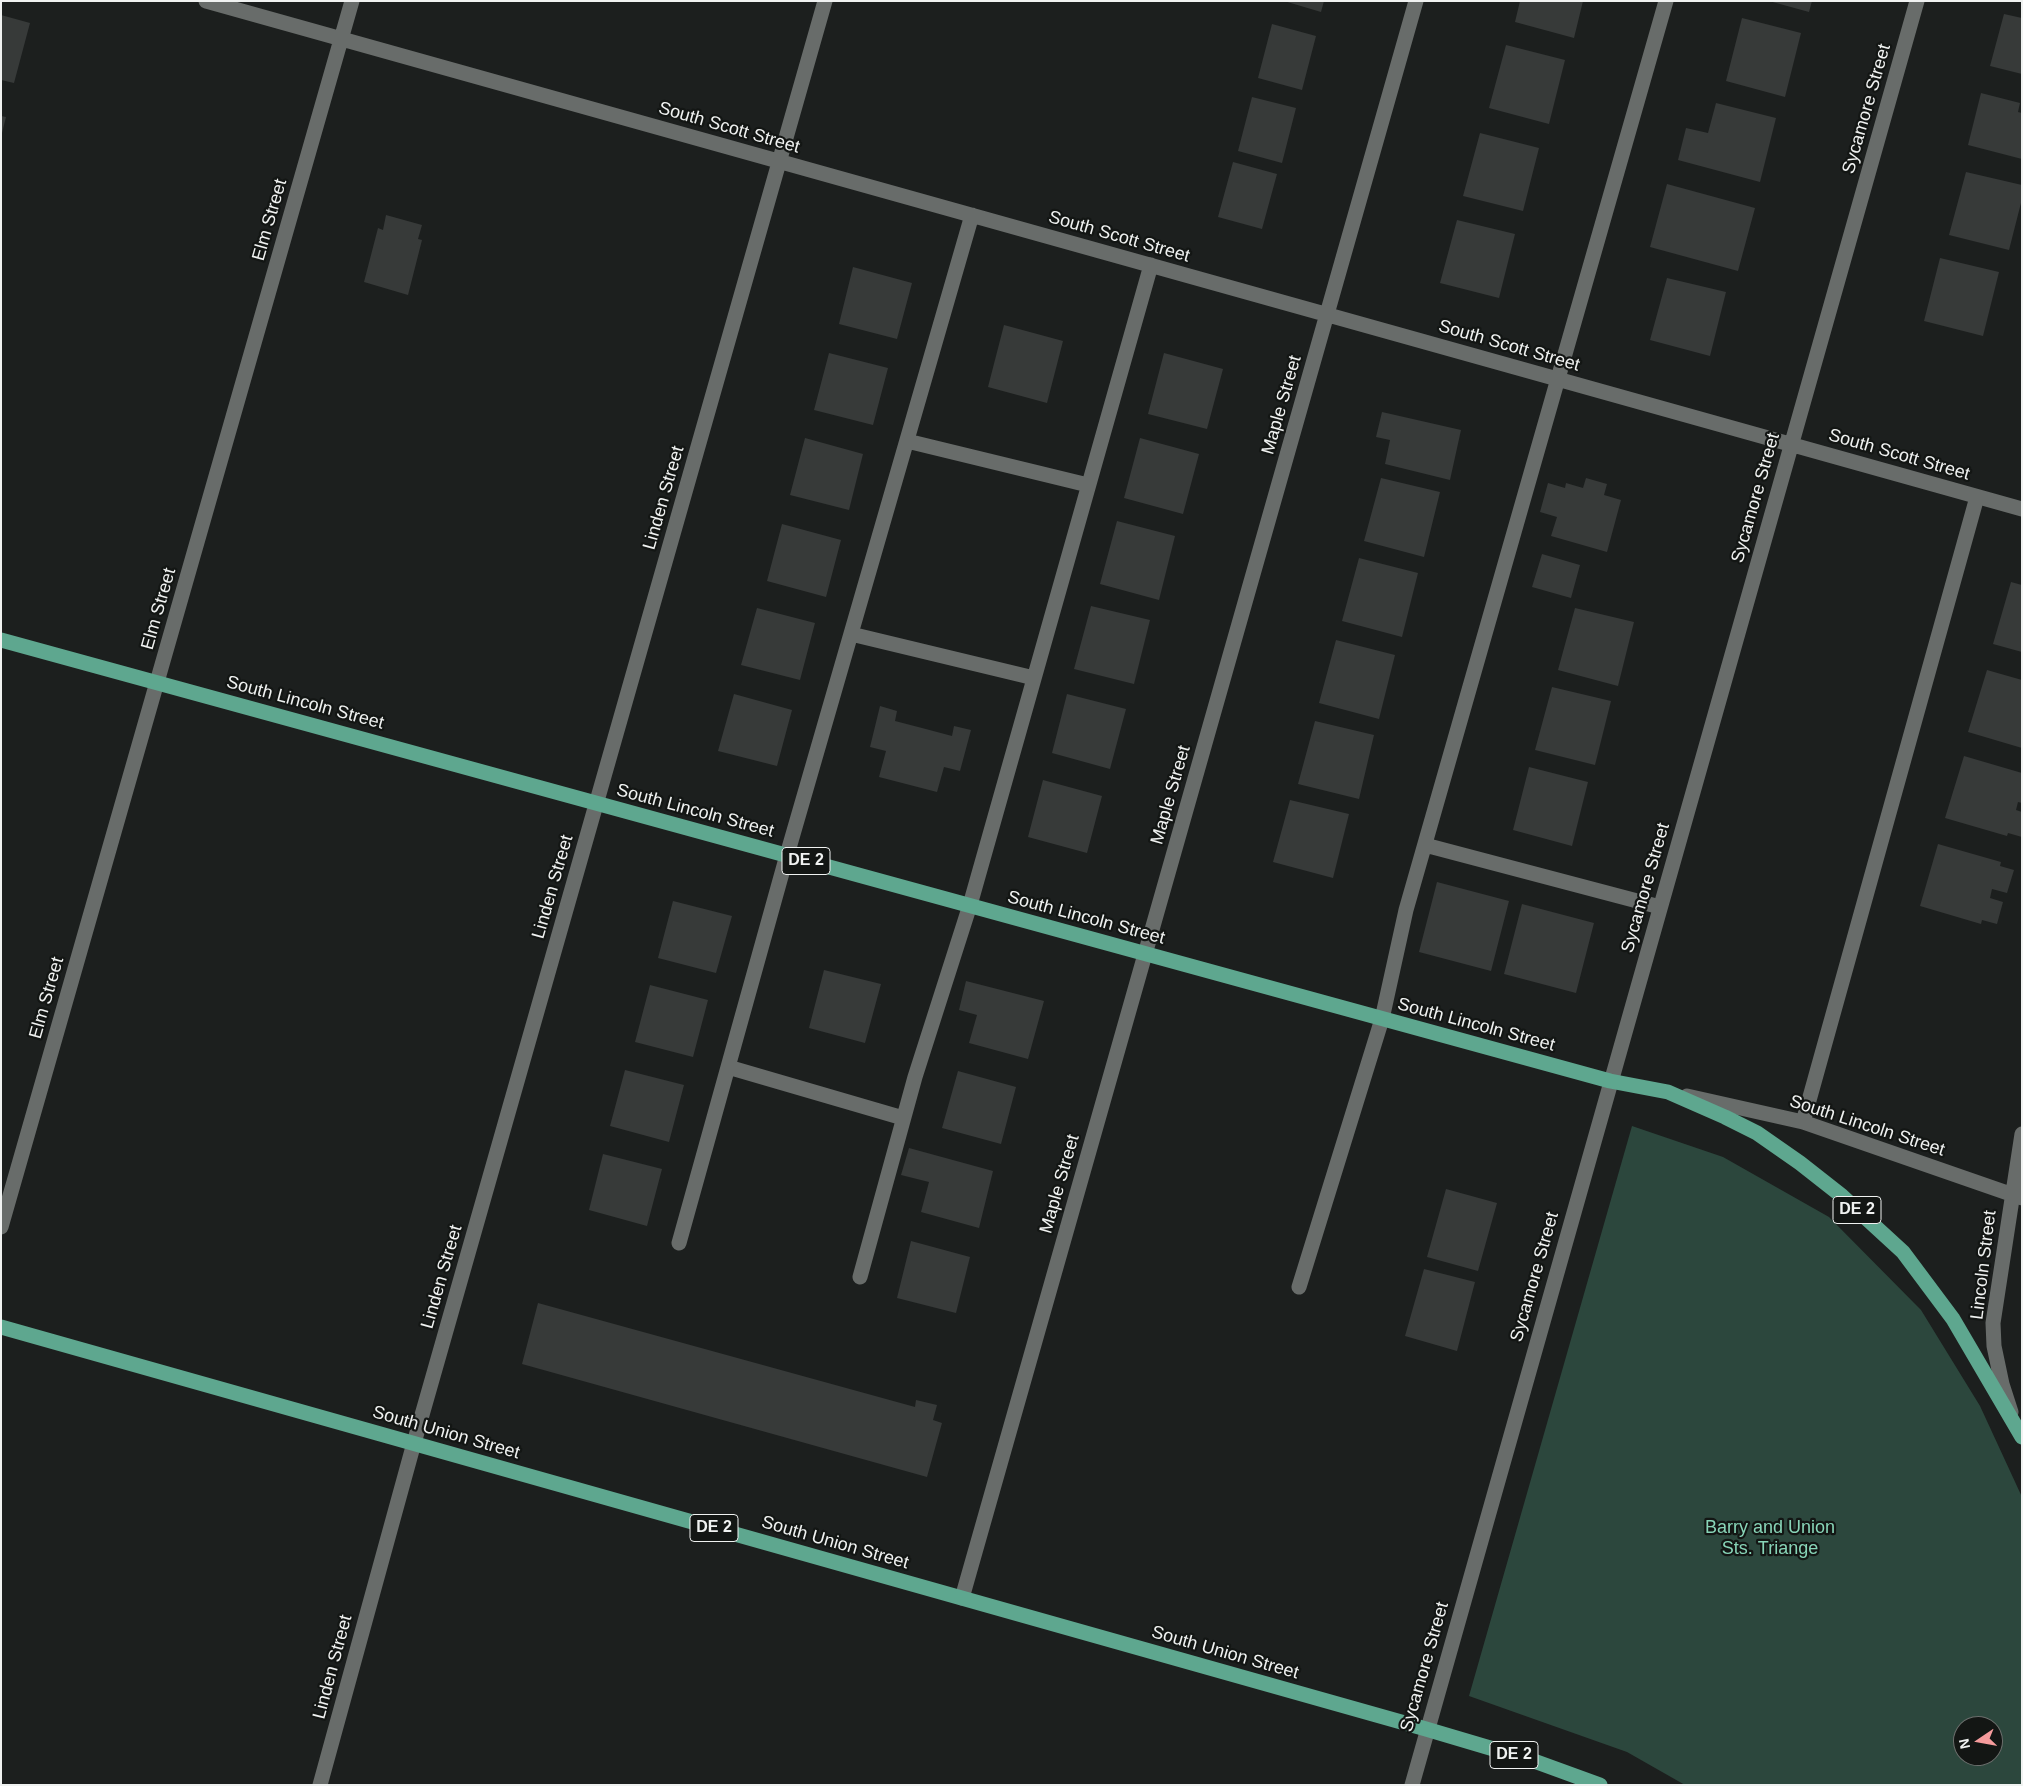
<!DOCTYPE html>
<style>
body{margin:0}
#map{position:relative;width:2023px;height:1786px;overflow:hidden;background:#1c1f1e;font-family:Arial,sans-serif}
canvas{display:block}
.frame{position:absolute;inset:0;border:2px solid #f0f2f1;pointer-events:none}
.north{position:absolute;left:1953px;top:1716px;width:50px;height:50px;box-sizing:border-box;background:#131614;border:1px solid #6b6e6c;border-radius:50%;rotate:258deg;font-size:14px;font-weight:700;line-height:20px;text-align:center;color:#f0f2f1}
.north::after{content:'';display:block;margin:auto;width:18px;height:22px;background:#f59b9c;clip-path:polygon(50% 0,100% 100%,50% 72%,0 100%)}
</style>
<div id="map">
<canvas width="2023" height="1786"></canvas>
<div class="frame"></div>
<div class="north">N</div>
</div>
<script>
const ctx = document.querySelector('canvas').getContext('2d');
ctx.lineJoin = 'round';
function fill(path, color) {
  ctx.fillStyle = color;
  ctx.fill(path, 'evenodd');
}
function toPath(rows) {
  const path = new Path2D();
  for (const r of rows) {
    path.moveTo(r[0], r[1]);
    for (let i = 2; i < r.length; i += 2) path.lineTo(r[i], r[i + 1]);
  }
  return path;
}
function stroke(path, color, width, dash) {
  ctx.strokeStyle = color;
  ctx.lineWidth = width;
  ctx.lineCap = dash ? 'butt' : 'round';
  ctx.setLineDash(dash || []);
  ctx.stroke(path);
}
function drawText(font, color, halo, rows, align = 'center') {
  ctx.font = font + ' Arial,sans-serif';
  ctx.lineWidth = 4.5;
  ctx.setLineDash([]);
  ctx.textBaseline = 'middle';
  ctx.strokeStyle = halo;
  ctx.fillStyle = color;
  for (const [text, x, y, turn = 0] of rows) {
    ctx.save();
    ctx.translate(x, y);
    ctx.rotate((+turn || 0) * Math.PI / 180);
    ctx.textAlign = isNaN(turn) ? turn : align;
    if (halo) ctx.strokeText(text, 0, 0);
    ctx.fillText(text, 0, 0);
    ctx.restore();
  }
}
fill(toPath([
 [1632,1126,1723,1157,1829,1217,1921,1310,1980,1406,2022,1497,2022,1785,1685,1785,1627,1752,1469,1696],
 [1963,1726,1993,1726,1993,1756,1963,1756]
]), '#2c473d');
fill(toPath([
 [1284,1,1324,1,1321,12],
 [1520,1,1583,1,1574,38,1515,22],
 [1769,1,1812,1,1809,12],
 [2004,14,2022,18,2022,74,1990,66],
 [1,15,30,23,14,83,1,80],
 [1742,18,1801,33,1785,97,1726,81],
 [1272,24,1316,36,1302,90,1258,78],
 [1506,45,1565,60,1549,124,1489,108],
 [1981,93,2020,103,2018,112,2022,113,2022,159,1968,145],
 [1252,97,1296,108,1282,163,1238,151],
 [1716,103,1776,118,1760,182,1678,160,1686,128,1708,133],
 [1,116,6,117,2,133,1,133],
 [1480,133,1539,148,1523,211,1463,196],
 [1233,162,1277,174,1262,229,1218,217],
 [1966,172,2022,185,2022,199,2009,250,1949,235],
 [1667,184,1755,208,1738,271,1650,247],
 [386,215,422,225,418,239,422,240,408,295,364,282,378,228,383,230],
 [1457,220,1515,234,1499,298,1440,283],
 [1940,258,1999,272,1983,336,1924,321],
 [853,267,912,283,897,339,839,324],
 [1667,278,1726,292,1710,356,1650,340],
 [1004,325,1063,341,1047,403,988,387],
 [829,353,888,368,873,425,814,410],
 [1164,353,1223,369,1207,429,1148,414],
 [1382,412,1461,430,1450,480,1385,464,1390,440,1376,437],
 [805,438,863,454,849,510,790,495],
 [1140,438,1199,454,1183,514,1124,498],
 [1381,478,1440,492,1424,557,1364,541],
 [1586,478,1607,484,1604,495,1621,500,1607,552,1551,536,1557,517,1540,512,1548,483,1565,488,1566,483,1583,488],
 [1117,521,1175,536,1159,600,1100,584],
 [782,524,841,540,826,597,767,581],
 [1542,554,1580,565,1571,598,1532,587],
 [1359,558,1418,573,1402,637,1342,621],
 [2011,582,2022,585,2022,652,1993,644],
 [1091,606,1150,620,1134,684,1074,669],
 [757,608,815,623,800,680,741,665],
 [1575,608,1634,622,1618,686,1558,670],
 [1336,640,1395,655,1379,719,1319,703],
 [1987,670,2022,680,2022,748,1968,732],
 [1552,687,1611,701,1595,765,1535,750],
 [734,694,792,710,777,766,718,751],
 [1067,694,1126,709,1110,769,1052,753],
 [880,706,897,711,895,721,922,728,952,736,954,726,971,730,960,771,944,767,937,792,879,777,886,751,870,747],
 [1315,721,1374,735,1359,799,1298,784],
 [1964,756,2022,773,2022,803,2018,802,2016,810,2022,812,2022,837,2008,833,2007,836,1945,818],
 [1529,767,1588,782,1572,846,1513,830],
 [1043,780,1102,796,1087,853,1028,837],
 [1290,800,1349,814,1333,878,1273,862],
 [1938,844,2001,862,2000,866,2014,870,2007,893,1992,889,1990,898,2003,902,1997,924,1982,920,1981,924,1920,906],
 [1437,882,1509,901,1491,971,1419,952],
 [673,901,732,916,716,973,658,958],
 [1522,904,1594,923,1576,993,1504,974],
 [824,970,881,984,865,1043,809,1028],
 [966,981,1044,1001,1028,1059,969,1043,977,1015,959,1010],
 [650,985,708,1000,693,1057,635,1042],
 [625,1070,684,1085,669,1142,610,1126],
 [958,1071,1016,1087,1001,1144,942,1128],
 [909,1148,993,1171,979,1228,921,1212,929,1182,901,1175],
 [603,1154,662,1169,647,1226,589,1210],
 [1446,1189,1497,1203,1478,1271,1427,1257],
 [911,1241,970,1257,956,1313,897,1298],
 [1424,1269,1475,1282,1457,1351,1405,1336],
 [538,1303,915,1407,916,1400,937,1405,933,1420,942,1423,927,1477,522,1364]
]), '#373a39');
stroke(toPath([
 [206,1,2022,509],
 [907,441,1088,485],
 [851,634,1034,678],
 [1425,845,1660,907],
 [728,1067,903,1118],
 [1687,1096,1803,1122,2022,1198],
 [1803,1122,1977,497],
 [1,1227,352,1],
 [679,1243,787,855,972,215],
 [860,1277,915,1077,970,905,1151,265],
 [1299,1287,1382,1019,1406,910,1666,1],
 [2011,1412,2002,1384,1994,1346,1993,1323,2022,1134],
 [962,1598,1416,1],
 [320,1785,414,1443,825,1],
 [1412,1785,1917,1]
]), '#686c6a', 15);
stroke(toPath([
 [1,640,1610,1081,1668,1092,1725,1117,1757,1133,1800,1163,1842,1196,1903,1252,1953,1319,2022,1437],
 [1,1327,1426,1729,1534,1761,1600,1785]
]), '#5ea78f', 15);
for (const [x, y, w] of [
 [806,861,48],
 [1857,1210,48],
 [714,1528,48],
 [1514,1755,48]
]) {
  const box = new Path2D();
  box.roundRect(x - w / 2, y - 13.5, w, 27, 4);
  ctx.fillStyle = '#131614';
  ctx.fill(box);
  stroke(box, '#f0f2f1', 1);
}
drawText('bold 16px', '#f0f2f1', null, [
 ["DE 2",806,861],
 ["DE 2",1857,1210],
 ["DE 2",714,1528],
 ["DE 2",1514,1755]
]);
drawText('18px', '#f0f2f1', '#131614', [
 ["Sycamore Street",1867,109,-74],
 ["South Scott Street",729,128,16],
 ["Elm Street",270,220,-74],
 ["South Scott Street",1119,237,16],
 ["South Scott Street",1509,346,16],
 ["Maple Street",1282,405,-74],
 ["South Scott Street",1899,455,16],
 ["Linden Street",664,498,-74],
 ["Sycamore Street",1756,498,-74],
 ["Elm Street",159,609,-74],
 ["South Lincoln Street",305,703,15],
 ["Maple Street",1171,795,-74],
 ["South Lincoln Street",695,811,15],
 ["Linden Street",553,887,-74],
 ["Sycamore Street",1646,888,-74],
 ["South Lincoln Street",1086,918,15],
 ["Elm Street",47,998,-74],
 ["South Lincoln Street",1476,1025,15],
 ["South Lincoln Street",1867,1126,18],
 ["Maple Street",1060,1184,-74],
 ["Lincoln Street",1984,1265,-83],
 ["Linden Street",442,1277,-74],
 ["Sycamore Street",1535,1277,-74],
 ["South Union Street",446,1433,16],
 ["South Union Street",835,1543,16],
 ["South Union Street",1225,1653,16],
 ["Linden Street",333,1667,-75],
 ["Sycamore Street",1425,1667,-74]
]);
drawText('18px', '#88d5b8', '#131614', [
 ["Barry and Union",1770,1528],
 ["Sts. Triange",1770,1549]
]);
</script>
